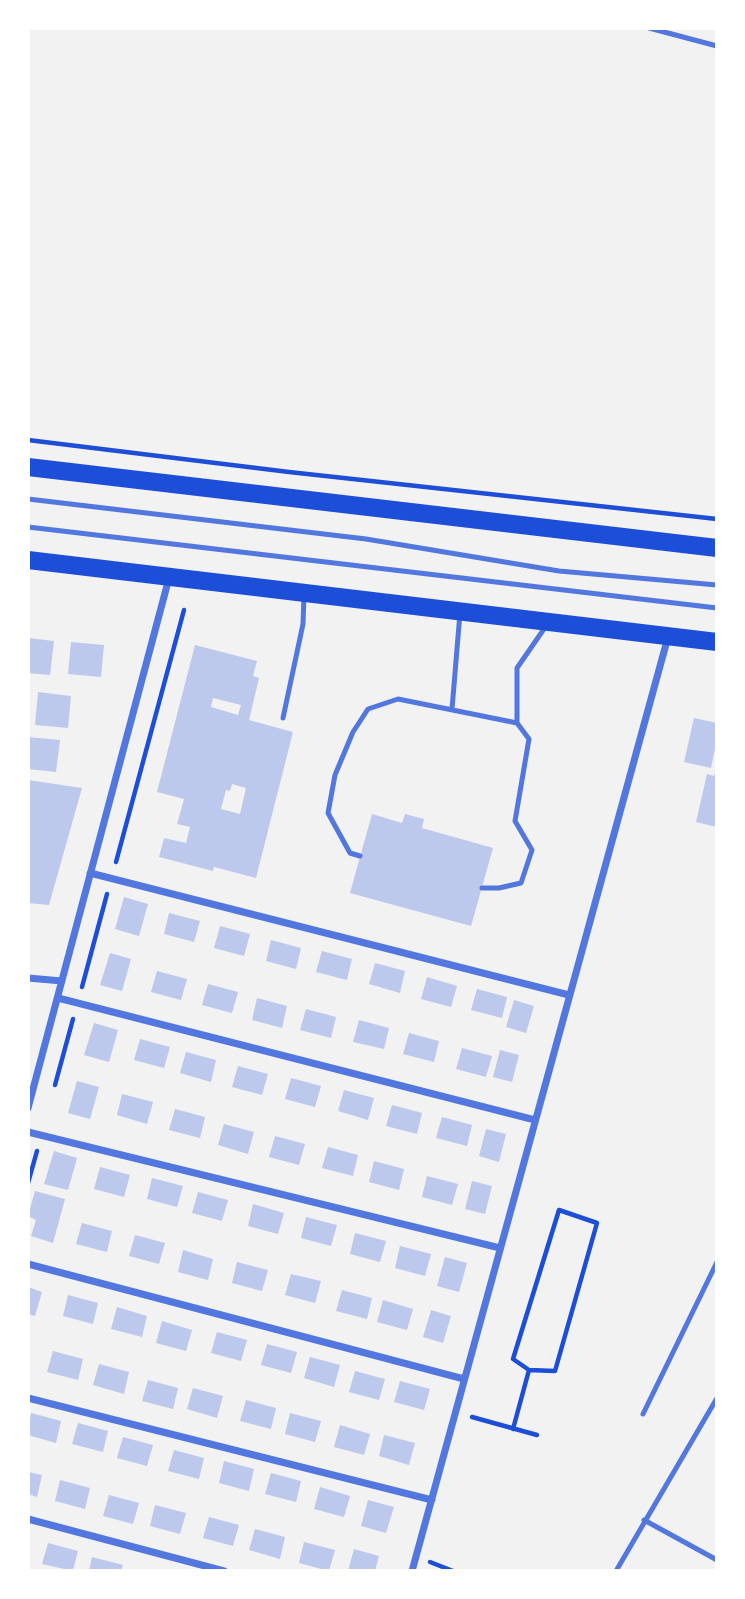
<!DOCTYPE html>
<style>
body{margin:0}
#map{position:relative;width:745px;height:1599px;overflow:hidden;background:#f2f2f2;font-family:Mulish,sans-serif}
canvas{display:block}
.frame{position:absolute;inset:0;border:30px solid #fff;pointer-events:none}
</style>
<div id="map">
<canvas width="745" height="1599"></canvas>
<div class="frame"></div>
</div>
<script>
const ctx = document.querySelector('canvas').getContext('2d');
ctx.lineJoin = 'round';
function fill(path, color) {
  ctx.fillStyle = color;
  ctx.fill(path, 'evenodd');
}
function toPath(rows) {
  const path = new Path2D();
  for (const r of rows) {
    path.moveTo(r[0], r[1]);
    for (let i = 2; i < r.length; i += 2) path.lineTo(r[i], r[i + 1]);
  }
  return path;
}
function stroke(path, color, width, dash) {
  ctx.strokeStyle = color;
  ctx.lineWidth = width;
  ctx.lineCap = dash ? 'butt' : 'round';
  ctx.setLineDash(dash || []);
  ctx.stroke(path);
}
fill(toPath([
 [28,638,54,641,50,675,28,673],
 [71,642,104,645,101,677,68,674],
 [195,645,257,661,253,676,259,678,249,720,293,732,256,878,214,867,213,871,159,857,164,838,186,843,190,827,177,824,184,799,157,792],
 [213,698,241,705,238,715,211,707],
 [232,784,246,788,240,814,221,809,226,790,230,791],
 [38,692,71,696,68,728,35,725],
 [694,718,717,723,717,739,711,768,684,762],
 [28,737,60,740,56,772,28,769],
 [716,769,717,769,717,827,696,822,707,774,714,776],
 [28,780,82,788,49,905,28,903],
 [372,814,402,823,405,814,424,819,422,828,493,848,471,926,350,893],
 [124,897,148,904,139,936,115,929],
 [169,913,200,921,194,942,164,934],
 [220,926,250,934,244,956,214,948],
 [271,940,301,948,296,969,266,961],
 [322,951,352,959,347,980,316,972],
 [110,953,131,959,122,991,100,985],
 [375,963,405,971,400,993,369,984],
 [157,971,187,979,181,1000,151,992],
 [427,977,457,986,451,1007,421,999],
 [208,984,238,992,232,1013,202,1005],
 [477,989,507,997,502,1018,471,1010],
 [257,998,287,1006,282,1028,252,1020],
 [514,1000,534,1006,526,1033,506,1027],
 [306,1009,336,1017,331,1038,300,1030],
 [359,1020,389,1028,384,1049,353,1042],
 [94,1023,118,1030,109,1062,84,1055],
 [409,1033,439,1041,434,1062,403,1054],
 [140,1039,170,1047,164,1068,134,1060],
 [462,1048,492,1056,486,1077,456,1069],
 [500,1050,519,1055,512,1082,493,1077],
 [186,1052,216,1060,211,1082,180,1073],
 [238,1066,268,1074,262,1095,232,1087],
 [291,1078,321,1086,315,1107,285,1099],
 [77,1081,99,1087,90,1119,68,1113],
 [344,1090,374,1098,368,1120,338,1111],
 [122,1094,153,1102,147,1124,117,1115],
 [392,1105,422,1113,417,1134,386,1126],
 [175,1109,205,1117,200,1138,169,1130],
 [442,1117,472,1125,467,1146,436,1138],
 [224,1124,254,1132,248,1154,218,1145],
 [486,1129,506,1134,499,1162,479,1156],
 [275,1136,305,1144,299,1165,269,1157],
 [328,1147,358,1155,353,1176,322,1168],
 [54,1151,77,1158,68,1190,44,1184],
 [374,1161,404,1169,399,1190,369,1182],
 [100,1167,130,1175,124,1197,94,1189],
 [427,1176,458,1184,452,1205,422,1197],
 [152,1178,183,1186,177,1207,147,1199],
 [472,1181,492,1186,485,1214,465,1209],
 [35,1191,65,1199,53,1243,31,1236,36,1220,28,1216],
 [198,1192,228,1200,222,1221,192,1213],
 [253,1204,284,1213,278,1234,248,1226],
 [306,1217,337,1225,331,1246,301,1238],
 [82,1223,112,1231,107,1252,76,1244],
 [355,1233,386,1241,380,1262,350,1254],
 [135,1235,165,1243,159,1264,129,1256],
 [400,1246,431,1254,425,1276,395,1268],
 [183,1250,213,1259,208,1280,178,1272],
 [445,1257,467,1263,459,1292,437,1286],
 [237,1262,268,1270,262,1291,232,1283],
 [291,1274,321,1281,315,1303,285,1295],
 [28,1287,42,1292,35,1316,28,1314],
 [342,1290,372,1298,367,1319,336,1311],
 [68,1295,98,1303,93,1324,63,1316],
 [383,1300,413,1309,407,1330,377,1322],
 [117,1307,147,1316,142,1337,111,1329],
 [431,1310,451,1316,443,1343,423,1337],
 [162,1321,192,1330,186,1351,156,1343],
 [217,1332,247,1340,241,1361,211,1353],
 [267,1344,297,1352,291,1373,261,1365],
 [53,1351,83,1359,78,1380,47,1372],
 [310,1357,340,1365,334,1387,304,1378],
 [99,1364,129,1372,124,1394,93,1385],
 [355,1371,385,1379,379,1400,349,1392],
 [148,1380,178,1388,173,1409,142,1401],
 [400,1381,430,1389,424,1410,394,1402],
 [193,1388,223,1396,217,1418,187,1409],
 [246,1400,276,1408,271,1429,240,1421],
 [31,1413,61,1421,56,1443,28,1435],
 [290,1413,321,1421,315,1442,285,1434],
 [78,1423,108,1431,103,1452,72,1444],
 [340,1425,370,1434,364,1455,334,1447],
 [384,1435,415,1443,409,1465,379,1456],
 [123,1437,153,1445,147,1466,117,1458],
 [174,1450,204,1458,199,1479,168,1471],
 [224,1461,254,1469,249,1491,219,1483],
 [28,1472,42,1475,37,1497,28,1494],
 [271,1473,301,1481,296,1502,265,1494],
 [60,1480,90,1488,85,1509,55,1501],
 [320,1487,350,1496,344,1517,314,1509],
 [109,1495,139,1503,133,1524,103,1516],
 [368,1500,394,1507,386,1533,361,1526],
 [155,1505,186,1513,180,1534,150,1526],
 [209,1517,239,1525,233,1546,203,1538],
 [255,1529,285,1537,280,1559,249,1550],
 [304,1542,335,1550,329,1571,299,1563],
 [48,1543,78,1551,73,1571,42,1564],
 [354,1549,379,1556,375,1571,348,1571],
 [92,1557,123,1565,121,1571,89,1571]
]), '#bdc9ec');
stroke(toPath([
 [28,440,289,472,717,519],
 [116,862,184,610],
 [82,987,107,894],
 [55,1085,73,1019],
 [28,1183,37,1151],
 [559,1210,597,1223,555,1371,529,1370,513,1359,559,1210],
 [472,1417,537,1435],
 [513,1429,529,1370],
 [430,1562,453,1571]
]), '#1d4ed8', 4.5);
stroke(toPath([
 [649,28,717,46],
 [28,499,366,539,559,571,717,585],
 [28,527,717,608],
 [452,709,460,613],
 [283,718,303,624,304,595],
 [517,723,517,668,546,626],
 [360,856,350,853,328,813,335,775,353,732,368,709,398,699,517,723,529,739,515,821,532,850,521,883,499,888,482,888],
 [643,1414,717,1262],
 [644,1520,717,1560],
 [616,1571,717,1398]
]), '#5277de', 5);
stroke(toPath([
 [90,873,569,995],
 [28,978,62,981],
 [58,998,535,1120],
 [28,1108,169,578],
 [28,1132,500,1248],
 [28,1264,464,1379],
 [28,1398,432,1500],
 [28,1519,224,1571],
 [412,1571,668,637]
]), '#5277de', 7);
stroke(toPath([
 [28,467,717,548],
 [28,560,717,642]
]), '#1d4ed8', 18);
</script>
